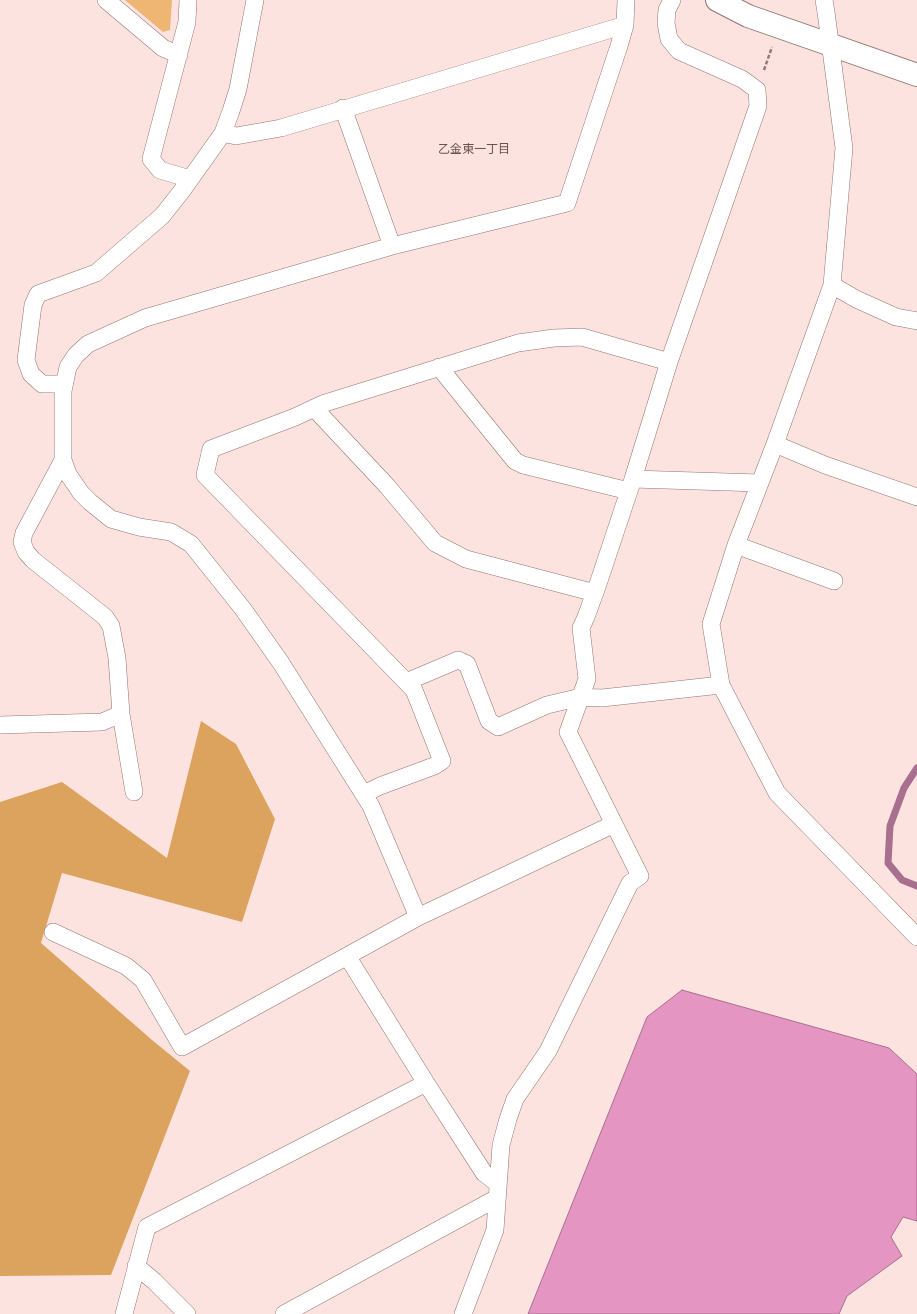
<!DOCTYPE html>
<meta charset="utf-8">
<style>
body{margin:0}
canvas{display:block;background:#fde3df}
</style>
<canvas width="917" height="1314"></canvas>
<script>
const ctx = document.querySelector('canvas').getContext('2d');
ctx.lineJoin = 'round';
function fill(path, color) {
  ctx.fillStyle = color;
  ctx.fill(path, 'evenodd');
}
function toPath(rows) {
  const path = new Path2D();
  for (const r of rows) {
    path.moveTo(r[0], r[1]);
    for (let i = 2; i < r.length; i += 2) path.lineTo(r[i], r[i + 1]);
  }
  return path;
}
function stroke(path, color, width, dash) {
  ctx.strokeStyle = color;
  ctx.lineWidth = width;
  ctx.lineCap = dash ? 'butt' : 'round';
  ctx.setLineDash(dash || []);
  ctx.stroke(path);
}
function drawText(font, color, halo, rows, align = 'center') {
  ctx.font = font + ' Poppins,"Noto Sans JP",sans-serif';
  ctx.lineWidth = 3.5;
  ctx.setLineDash([]);
  ctx.textBaseline = 'middle';
  ctx.strokeStyle = halo;
  ctx.fillStyle = color;
  for (const [text, x, y, turn = 0] of rows) {
    ctx.save();
    ctx.translate(x, y);
    ctx.rotate((+turn || 0) * Math.PI / 180);
    ctx.textAlign = isNaN(turn) ? turn : align;
    if (halo) ctx.strokeText(text, 0, 0);
    ctx.fillText(text, 0, 0);
    ctx.restore();
  }
}
fill(toPath([
 [125,0,172,0,170,30,163,32]
]), '#eeb672');
fill(toPath([
 [201,721,236,744,275,819,242,922,62,873,41,943,152,1040,190,1071,111,1275,0,1276,0,802,62,782,167,858]
]), '#dba35d');
const water = toPath([
 [682,990,889,1048,917,1074,917,1221,903,1217,891,1237,902,1256,847,1296,839,1314,528,1314,647,1017,682,990]
]);
fill(water, '#e495c2');
stroke(water, '#a96f8e', 1);
stroke(toPath([
 [917,768,904,788,890,826,888,863,902,880,917,886]
]), '#a96f8e', 7);
const street = toPath([
 [106,0,163,48,179,55],
 [188,0,187,22,151,159,160,170,190,179],
 [824,0,826,12,844,148,832,285,775,444,736,545,711,624,721,685,777,793,917,937],
 [343,108,392,246],
 [223,133,236,136,281,128,625,25],
 [832,285,856,299,896,317,917,321],
 [439,367,515,461,523,465,629,491],
 [64,384,42,384,31,374,26,360,33,305,38,294,96,273,162,216,181,192,223,133,231,111,238,89,255,0],
 [314,408,387,486,435,543,466,559,595,593],
 [775,444,825,465,917,497],
 [63,460,24,533,22,542,26,552,33,560,105,617,111,626,117,658,121,714,134,792],
 [633,479,760,483],
 [736,545,834,581],
 [406,682,458,660,467,664,489,721,498,727,547,705,581,697,602,698,721,685],
 [0,725,102,722,121,714],
 [364,794,380,786,434,766,442,761,414,690,205,475,211,449,295,417,325,403,518,343,554,338,582,337,669,362],
 [418,917,371,806,281,663,243,609,191,544,171,532,139,527,111,519,90,502,81,493,68,474,63,460,63,391,68,367,76,355,88,344,145,318,392,246,567,203,619,46,625,25,626,0],
 [53,932,126,966,143,980,182,1047,418,917,614,824],
 [347,956,426,1083,484,1173,498,1184],
 [136,1266,154,1281,187,1314],
 [124,1314,147,1227,426,1083],
 [284,1314,497,1198],
 [463,1314,495,1230,501,1145,508,1119,515,1099,548,1051,630,883,640,876,568,732,587,679,581,628,586,617,598,584,633,479,669,362,758,106,757,90,742,79,679,51,669,39,666,23,667,10,672,0]
]);
const secondary = toPath([
 [717,0,748,16,917,75]
]);
stroke(street, '#917571', 18);
stroke(secondary, '#917571', 24);
stroke(toPath([
 [764,70,772,47]
]), '#917e7b', 2.5, [4, 2]);
stroke(street, '#fff', 17);
stroke(secondary, '#fff', 22);
drawText('12px', '#6a4f4c', '#fde3df', [
 ["乙金東一丁目",474,150]
]);
</script>
